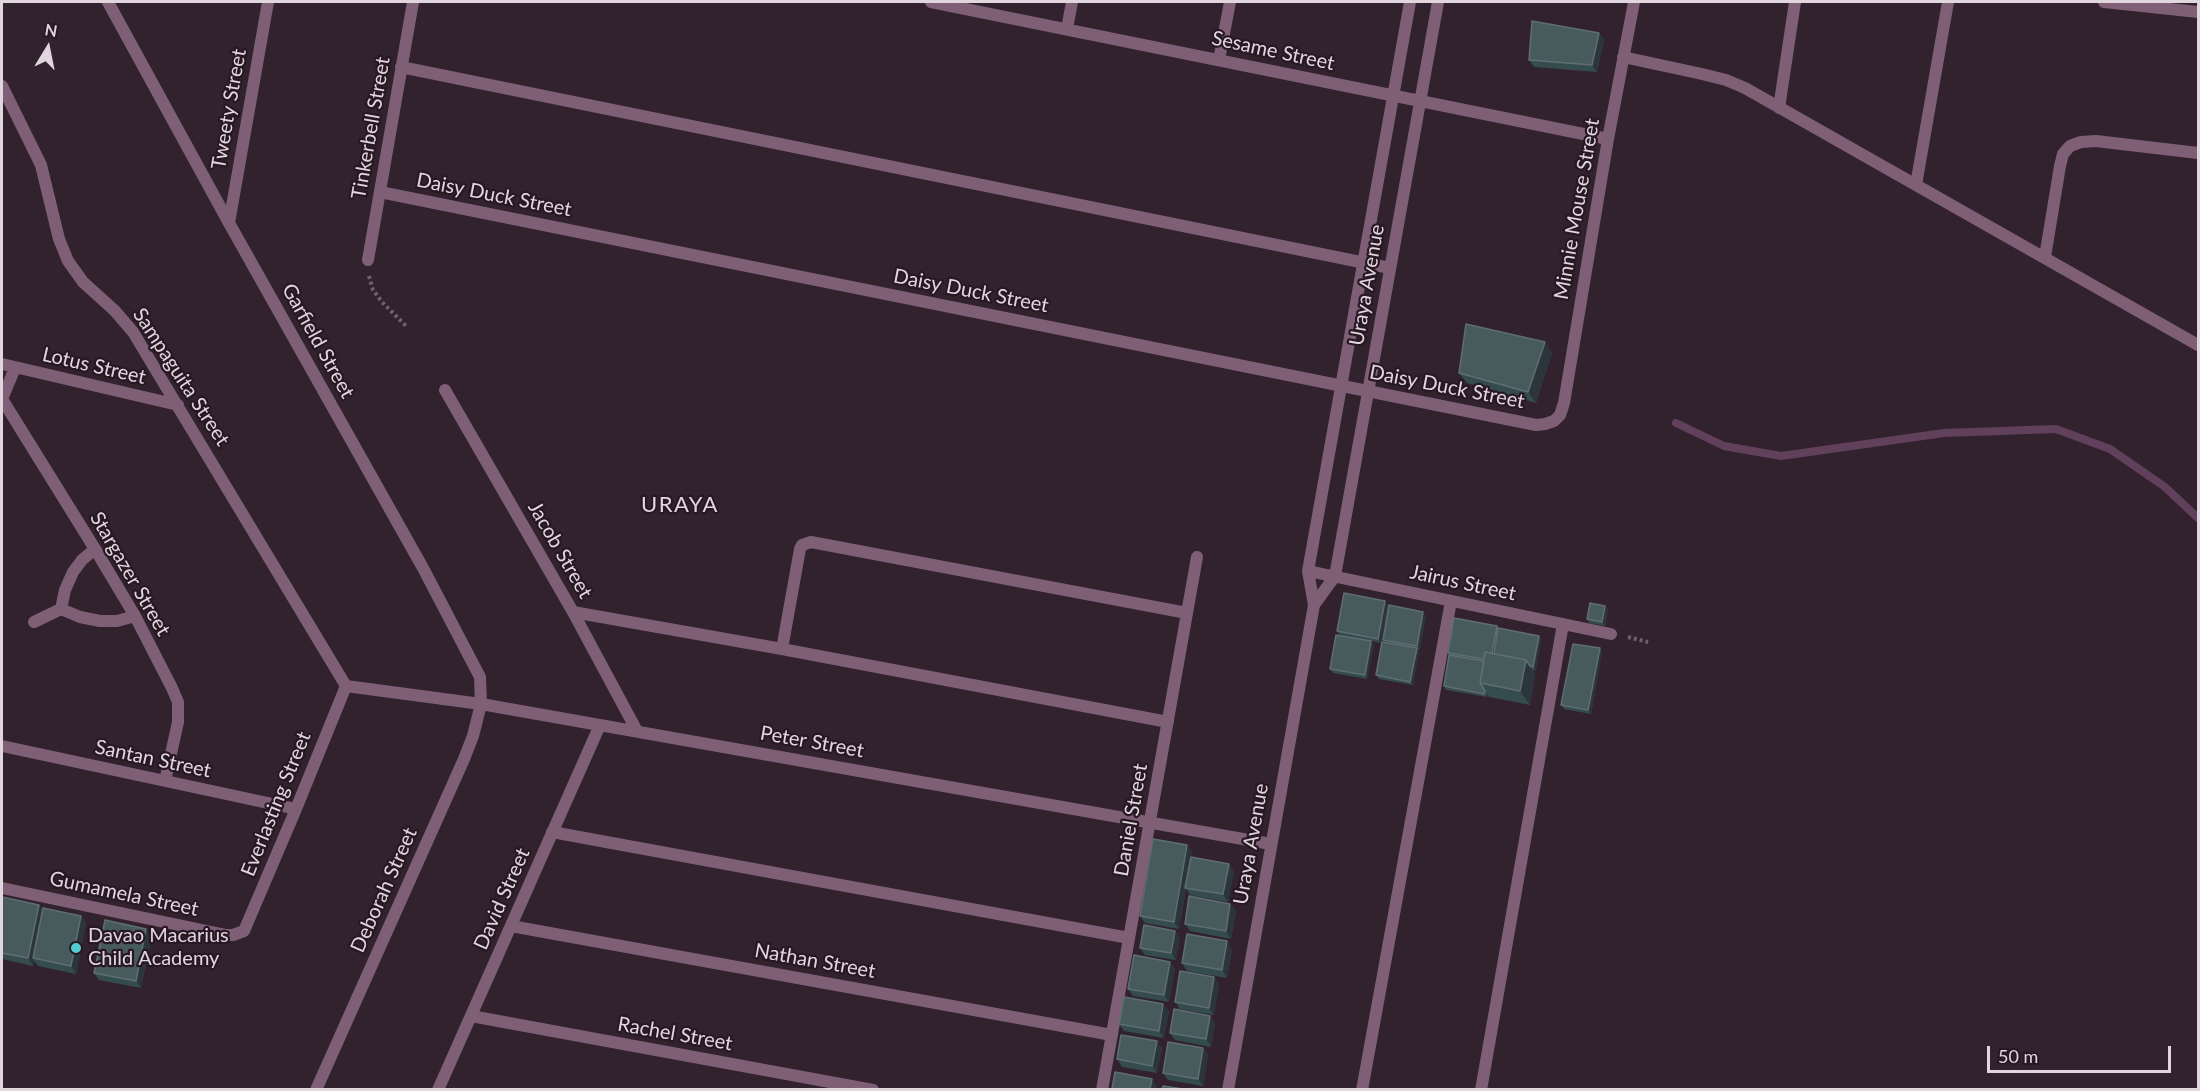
<!DOCTYPE html>
<style>
body{margin:0}
#map{position:relative;width:2200px;height:1091px;overflow:hidden;background:#32222e;font-family:Lato,sans-serif}
canvas{display:block}
.frame{position:absolute;inset:0;border:3px solid #e1d6de;pointer-events:none}
.north{position:absolute;left:18px;top:18px;width:60px;height:60px;-webkit-text-stroke:4px #281824;paint-order:stroke;rotate:10deg;font-size:16px;font-weight:700;line-height:24px;text-align:center;color:#e1d6de}
.north::after{content:'';display:block;margin:auto;width:21px;height:27px;background:#e1d6de;clip-path:polygon(50% 0,100% 100%,50% 72%,0 100%)}
.scale{position:absolute;left:1987px;top:1046px;width:184px;height:27px;box-sizing:border-box;border:3px solid #e1d6de;border-top:0;padding-left:8px;font-size:18px;line-height:21px;white-space:nowrap;color:#e1d6de;-webkit-text-stroke:4px #281824;paint-order:stroke}
</style>
<div id="map">
<canvas width="2200" height="1091"></canvas>
<div class="frame"></div>
<div class="north">N</div>
<div class="scale">50 m</div>
</div>
<script>
const ctx = document.querySelector('canvas').getContext('2d');
ctx.lineJoin = 'round';
function toPath(rows) {
  const path = new Path2D();
  for (const r of rows) {
    path.moveTo(r[0], r[1]);
    for (let i = 2; i < r.length; i += 2) path.lineTo(r[i], r[i + 1]);
  }
  return path;
}
function stroke(path, color, width, dash) {
  ctx.strokeStyle = color;
  ctx.lineWidth = width;
  ctx.lineCap = dash ? 'butt' : 'round';
  ctx.setLineDash(dash || []);
  ctx.stroke(path);
}
function fill(path, color) {
  ctx.fillStyle = color;
  ctx.fill(path, 'evenodd');
}
function drawText(font, color, halo, rows, align = 'center') {
  ctx.font = font + ' Lato,sans-serif';
  ctx.lineWidth = 4.5;
  ctx.setLineDash([]);
  ctx.textBaseline = 'middle';
  ctx.strokeStyle = halo;
  ctx.fillStyle = color;
  for (const [text, x, y, turn = 0] of rows) {
    ctx.save();
    ctx.translate(x, y);
    ctx.rotate((+turn || 0) * Math.PI / 180);
    ctx.textAlign = isNaN(turn) ? turn : align;
    if (halo) ctx.strokeText(text, 0, 0);
    ctx.fillText(text, 0, 0);
    ctx.restore();
  }
}
stroke(toPath([
 [1676,423,1724,446,1781,456,1944,433,2056,429,2110,449,2165,487,2198,518]
]), '#61405b', 8);
stroke(toPath([
 [369,276,373,290,382,302,407,327],
 [1628,637,1648,642]
]), '#6f616c', 4, [3, 3]);
stroke(toPath([
 [108,2,229,223,423,568,480,677,481,704,473,736,464,759,316,1090],
 [931,2,1608,139],
 [2104,2,2198,12],
 [1067,29,1072,2],
 [1623,57,1702,74,1726,80,1745,88,2198,345],
 [1219,60,1230,2],
 [401,67,1390,268],
 [2,86,41,165,59,239,68,261,83,282,115,311,133,332,346,686],
 [1779,108,1795,2],
 [1916,185,1948,2],
 [380,192,1536,425,1545,424,1554,421,1560,415,1564,403,1608,139,1634,2],
 [229,223,268,2],
 [2045,257,2060,166,2063,154,2070,146,2081,142,2096,141,2198,153],
 [368,260,413,2],
 [2,364,178,405],
 [445,390,573,612,637,731],
 [2,399,95,549,135,616,172,688,178,702,178,722,165,781],
 [2,399,15,368],
 [95,549,82,560,73,572,65,590,61,609,80,617,100,621,117,621,135,616],
 [1308,571,1611,634],
 [1314,605,1335,576,1438,2],
 [573,612,782,649,1168,722],
 [34,622,61,609],
 [782,649,800,549,802,545,811,542,1187,613],
 [346,686,481,704,1271,844],
 [2,746,296,809],
 [552,832,1129,938],
 [2,888,226,935,233,935,244,931,296,809,346,686],
 [511,926,1112,1035],
 [471,1016,873,1090],
 [438,1090,600,725],
 [1102,1090,1197,557],
 [1228,1090,1314,605,1308,571,1410,2],
 [1362,1090,1451,601],
 [1481,1090,1563,624]
]), '#7e5f76', 12);
fill(toPath([
 [1599,33,1604,40,1597,72,1534,67,1529,60],
 [1545,342,1552,353,1536,403,1467,383,1459,373],
 [1388,605,1381,643,1340,635,1337,631],
 [1605,606,1608,610,1605,626,1589,623,1587,619],
 [1426,616,1420,649,1418,649,1419,651,1413,685,1379,679,1376,675,1384,642,1383,640],
 [1499,629,1539,636,1541,639,1536,670,1533,670,1535,674,1530,705,1489,697,1487,694,1487,697,1446,690,1444,686,1449,655,1448,653],
 [1374,645,1367,679,1333,673,1330,669],
 [1600,648,1602,652,1591,714,1564,709,1561,705],
 [1187,845,1192,852,1191,857,1229,864,1234,871,1228,902,1190,895,1186,889,1179,929,1145,923,1140,916],
 [2,897,39,905,42,910,81,916,86,923,76,974,38,966,34,961,33,966,2,959],
 [1230,904,1236,911,1231,939,1190,931,1185,924],
 [152,936,141,988,99,980,94,973],
 [1180,938,1176,960,1145,955,1140,948],
 [1232,949,1227,978,1187,971,1182,963],
 [1170,962,1175,969,1169,1002,1133,996,1128,989],
 [1214,977,1219,985,1214,1015,1180,1009,1175,1002],
 [1169,1011,1164,1038,1124,1031,1119,1024],
 [1215,1023,1211,1047,1175,1040,1170,1033],
 [1162,1048,1157,1073,1122,1067,1117,1059],
 [1203,1048,1208,1055,1203,1086,1168,1080,1163,1073]
]), '#344c4e');
fill(toPath([
 [1599,33,1604,40,1597,72,1592,65],
 [1545,342,1552,353,1536,403,1528,392],
 [1385,601,1388,605,1381,643,1378,639],
 [1605,606,1608,610,1605,626,1602,622],
 [1423,612,1426,616,1420,649,1417,646],
 [1497,626,1500,630,1492,659,1491,661],
 [1539,636,1541,639,1536,670,1533,667],
 [1371,641,1374,645,1367,679,1365,675],
 [1417,648,1419,651,1413,685,1410,682],
 [1600,648,1602,652,1591,714,1588,710],
 [1526,660,1535,674,1530,705,1520,691],
 [1187,845,1192,852,1179,929,1174,922],
 [1229,864,1234,871,1228,902,1223,894],
 [1230,904,1236,911,1231,939,1226,931],
 [39,905,44,913,33,958,34,961,33,966,28,958],
 [81,916,86,923,76,974,71,966],
 [146,929,152,936,141,988,136,981],
 [1175,931,1180,938,1176,960,1171,953],
 [1227,941,1232,949,1227,978,1222,970],
 [1170,962,1175,969,1169,1002,1164,995],
 [1214,977,1219,985,1214,1015,1209,1008],
 [1163,1004,1169,1011,1164,1038,1159,1031],
 [1210,1016,1215,1023,1211,1047,1206,1039],
 [1157,1041,1162,1048,1157,1073,1152,1066],
 [1203,1048,1208,1055,1203,1086,1198,1079],
 [1152,1079,1157,1086,1156,1089,1150,1089]
]), '#2b353b');
const building = toPath([
 [1532,21,1599,33,1592,65,1529,60,1532,21],
 [1466,324,1545,342,1528,392,1459,373,1466,324],
 [1344,593,1385,601,1378,639,1337,631,1344,593],
 [1590,603,1605,606,1602,622,1587,619,1590,603],
 [1389,605,1423,612,1417,646,1383,640,1389,605],
 [1454,618,1497,626,1492,653,1485,652,1484,659,1448,653,1454,618],
 [1498,628,1539,636,1533,667,1530,666,1526,660,1494,654,1498,628],
 [1336,635,1371,641,1365,675,1330,669,1336,635],
 [1382,642,1417,648,1410,682,1376,675,1382,642],
 [1573,644,1600,648,1588,710,1561,705,1573,644],
 [1485,652,1526,660,1520,691,1480,683,1485,652],
 [1449,655,1484,661,1480,683,1485,691,1484,694,1444,686,1449,655],
 [1153,839,1187,845,1174,922,1140,916,1153,839],
 [1191,857,1229,864,1223,894,1185,888,1191,857],
 [1189,896,1230,904,1226,931,1185,924,1189,896],
 [2,897,39,905,28,958,2,953,2,897],
 [43,908,81,916,71,966,33,958,43,908],
 [105,920,146,929,136,981,94,973,105,920],
 [1144,925,1175,931,1171,953,1140,948,1144,925],
 [1187,934,1227,941,1222,970,1182,963,1187,934],
 [1134,955,1170,962,1164,995,1128,989,1134,955],
 [1180,971,1214,977,1209,1008,1175,1002,1180,971],
 [1124,997,1163,1004,1159,1031,1119,1024,1124,997],
 [1174,1009,1210,1016,1206,1039,1170,1033,1174,1009],
 [1121,1035,1157,1041,1152,1066,1117,1059,1121,1035],
 [1168,1042,1203,1048,1198,1079,1163,1073,1168,1042],
 [1115,1072,1152,1079,1150,1089,1112,1089,1115,1072],
 [1163,1086,1183,1089,1162,1089,1163,1086]
]);
fill(building, '#475b5d');
stroke(building, '#5f6e72', 1.5);
for (const [x, y, r, color] of [
 [76,948,6,"#51ccd1"]
]) {
  const dot = new Path2D();
  dot.arc(x, y, r, 0, 2 * Math.PI);
  ctx.fillStyle = color;
  ctx.fill(dot);
  stroke(dot, '#281824', 2);
}
drawText('20px', '#e1d6de', '#281824', [
 ["Sesame Street",1273,51,12],
 ["Tweety Street",229,109,-80],
 ["Tinkerbell Street",371,128,-80],
 ["Daisy Duck Street",494,195,11],
 ["Minnie Mouse Street",1577,209,-80],
 ["Uraya Avenue",1367,285,-80],
 ["Daisy Duck Street",971,291,11],
 ["Garfield Street",318,341,61],
 ["Lotus Street",94,366,13],
 ["Sampaguita Street",181,377,57],
 ["Daisy Duck Street",1447,387,11],
 ["Jacob Street",560,550,60],
 ["Stargazer Street",130,574,60],
 ["Jairus Street",1463,583,12],
 ["Peter Street",812,742,10],
 ["Santan Street",153,759,12],
 ["Everlasting Street",276,804,-68],
 ["Daniel Street",1131,820,-80],
 ["Uraya Avenue",1251,844,-80],
 ["Deborah Street",384,890,-66],
 ["Gumamela Street",124,894,12],
 ["David Street",502,899,-66],
 ["Nathan Street",815,961,10],
 ["Rachel Street",675,1034,10]
]);
drawText('20px', '#e1d6de', '#281824', [
 ["Davao Macarius",88,936],
 ["Child Academy",88,959]
], 'left');
ctx.letterSpacing = '1.5px';
drawText('22px', '#e1d6de', '#281824', [
 ["URAYA",680,505]
]);
ctx.letterSpacing = '0px';
</script>
